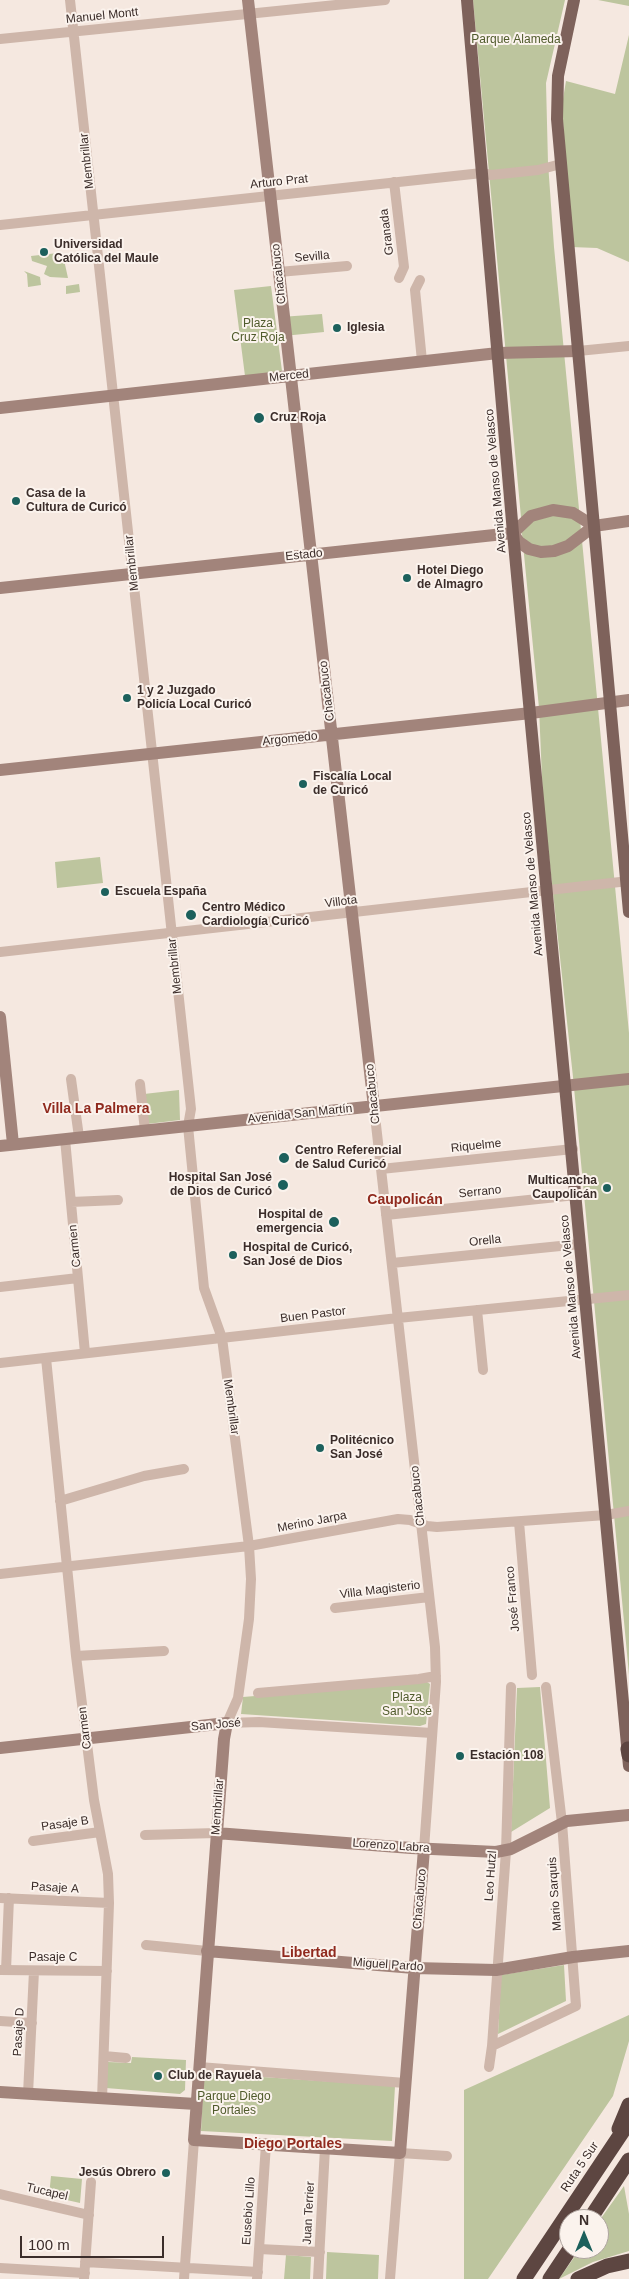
<!DOCTYPE html>
<meta charset="utf-8">
<style>
body{margin:0}
#map{position:relative;width:629px;height:2279px;overflow:hidden;background:#f5e8e0;font-family:Arial,sans-serif}
canvas{display:block}
.north{position:absolute;left:559px;top:2209px;width:50px;height:50px;box-sizing:border-box;background:#fbf3ed;border:1px solid #aea49f;border-radius:50%;rotate:0deg;font-size:14px;font-weight:700;line-height:20px;text-align:center;color:#3b2d2a}
.north::after{content:'';display:block;margin:auto;width:18px;height:22px;background:#1c605c;clip-path:polygon(50% 0,100% 100%,50% 72%,0 100%)}
.scale{position:absolute;left:20px;top:2236px;width:144px;height:22px;box-sizing:border-box;border:2px solid #3b2d2a;border-top:0;padding-left:6px;font-size:15px;line-height:18px;white-space:nowrap;color:#3b2d2a;-webkit-text-stroke:4px #fbf3ed;paint-order:stroke}
</style>
<div id="map">
<canvas width="629" height="2279"></canvas>
<div class="north">N</div>
<div class="scale">100 m</div>
</div>
<script>
const ctx = document.querySelector('canvas').getContext('2d');
ctx.lineJoin = 'round';
function fill(path, color) {
  ctx.fillStyle = color;
  ctx.fill(path, 'evenodd');
}
function toPath(rows) {
  const path = new Path2D();
  for (const r of rows) {
    path.moveTo(r[0], r[1]);
    for (let i = 2; i < r.length; i += 2) path.lineTo(r[i], r[i + 1]);
  }
  return path;
}
function stroke(path, color, width, dash) {
  ctx.strokeStyle = color;
  ctx.lineWidth = width;
  ctx.lineCap = dash ? 'butt' : 'round';
  ctx.setLineDash(dash || []);
  ctx.stroke(path);
}
function drawText(font, color, halo, rows, align = 'center') {
  ctx.font = font + ' Arial,sans-serif';
  ctx.lineWidth = 4;
  ctx.setLineDash([]);
  ctx.textBaseline = 'middle';
  ctx.strokeStyle = halo;
  ctx.fillStyle = color;
  for (const [text, x, y, turn = 0] of rows) {
    ctx.save();
    ctx.translate(x, y);
    ctx.rotate((+turn || 0) * Math.PI / 180);
    ctx.textAlign = isNaN(turn) ? turn : align;
    if (halo) ctx.strokeText(text, 0, 0);
    ctx.fillText(text, 0, 0);
    ctx.restore();
  }
}
fill(toPath([
 [473,0,565,0,546,83,548,163,554,247,629,1033,629,1675,573,1077,543,801,539,708,522,534,520,531,522,528],
 [598,0,629,0,629,6],
 [629,35,629,262,597,248,571,247,562,105,566,81,615,94],
 [58,253,59,260,64,260,68,278,50,277,44,274,47,266,32,261,31,256],
 [24,271,40,277,41,285,28,287,27,274],
 [79,284,80,292,66,294,66,286],
 [271,286,282,371,245,376,234,290],
 [322,314,324,332,283,336,281,317],
 [100,857,103,883,57,888,55,862],
 [179,1090,180,1120,147,1124,144,1094],
 [427,1682,430,1684,426,1724,420,1726,241,1714,243,1697],
 [540,1687,550,1808,511,1832,517,1688],
 [564,1965,566,2001,498,2034,501,1975],
 [629,2015,629,2041,613,2096,488,2279,464,2279,464,2090],
 [132,2057,186,2060,185,2090,180,2094,106,2088,108,2062,131,2063],
 [204,2073,395,2086,392,2141,201,2131],
 [51,2176,82,2179,80,2203,49,2196],
 [624,2186,629,2214,629,2251,593,2262,559,2279,580,2249,599,2249,599,2221],
 [327,2252,379,2255,378,2279,326,2279],
 [286,2255,311,2257,310,2279,284,2279]
]), '#bdc59e');
stroke(toPath([
 [70,0,191,1109,188,1126,204,1288,222,1338,249,1546,251,1579,249,1619,238,1698,227,1723,259,1722,432,1733],
 [0,39,385,0],
 [394,182,404,267,399,278],
 [0,225,482,173,491,175,538,170,561,164],
 [279,272,347,266],
 [420,280,415,290,422,361],
 [578,351,629,346],
 [0,952,629,881],
 [71,1079,79,1137],
 [140,1084,145,1131],
 [374,1107,435,1647,436,1682,424,1849],
 [65,1139,85,1353],
 [381,1169,573,1149],
 [71,1202,118,1200],
 [386,1215,576,1195],
 [392,1263,580,1244],
 [0,1287,78,1278],
 [477,1310,483,1370],
 [46,1358,76,1656,94,1800,108,1874,109,1903,102,2099],
 [0,1363,398,1318,629,1295],
 [60,1501,144,1476,184,1469],
 [519,1522,532,1675],
 [0,1574,249,1546,398,1519,410,1520,427,1526,437,1527,606,1515,629,1511],
 [335,1608,429,1597],
 [76,1656,164,1651],
 [258,1693,419,1679,436,1676],
 [145,1835,216,1833],
 [33,1841,100,1832],
 [0,1898,109,1903],
 [146,1945,207,1951],
 [0,1970,107,1971],
 [6,1970,9,1898],
 [0,2021,32,2023],
 [492,2046,576,2006,562,1823,546,1687],
 [104,2056,126,2058],
 [199,2067,405,2083],
 [489,2067,492,2046,506,1851,511,1687],
 [28,2094,34,1971],
 [0,2194,89,2215],
 [259,2249,320,2252],
 [85,2262,258,2272],
 [0,2268,85,2273],
 [84,2279,91,2182],
 [184,2279,194,2140],
 [257,2279,266,2144],
 [318,2279,325,2148],
 [390,2279,400,2153,447,2156]
]), '#ceb6aa', 10);
stroke(toPath([
 [248,0,374,1107],
 [0,408,498,353,578,351],
 [513,533,531,516,553,510,573,513,594,526,629,521],
 [513,533,519,542,529,549,541,552,554,551,568,546,594,526],
 [0,588,513,533],
 [0,770,531,713,629,700],
 [0,1017,13,1144],
 [0,1146,629,1079],
 [0,1748,227,1723,224,1739,194,2140,400,2153,424,1849],
 [216,1833,411,1848,496,1852,511,1849,567,1821,629,1815],
 [207,1951,414,1968,496,1970,573,1957,629,1951],
 [0,2092,196,2104]
]), '#a2847b', 12);
stroke(toPath([
 [467,0,513,533,629,1766],
 [574,0,558,76,557,119,629,912]
]), '#7e625b', 12);
stroke(toPath([
 [628,1749,629,1755],
 [619,2129,629,2105],
 [590,2219,629,2160],
 [524,2279,629,2122],
 [550,2279,570,2249],
 [578,2279,607,2266,629,2261]
]), '#5d4641', 15);
for (const [x, y, r, color] of [
 [44,252,5,"#1c605c"],
 [337,328,5,"#1c605c"],
 [259,418,6,"#1c605c"],
 [16,501,5,"#1c605c"],
 [407,578,5,"#1c605c"],
 [127,698,5,"#1c605c"],
 [303,784,5,"#1c605c"],
 [105,892,5,"#1c605c"],
 [191,915,6,"#1c605c"],
 [284,1158,6,"#1c605c"],
 [283,1185,6,"#1c605c"],
 [607,1188,5,"#1c605c"],
 [334,1222,6,"#1c605c"],
 [233,1255,5,"#1c605c"],
 [320,1448,5,"#1c605c"],
 [460,1756,5,"#1c605c"],
 [158,2076,5,"#1c605c"],
 [166,2173,5,"#1c605c"]
]) {
  const dot = new Path2D();
  dot.arc(x, y, r, 0, 2 * Math.PI);
  ctx.fillStyle = color;
  ctx.fill(dot);
  stroke(dot, '#fbf3ed', 2);
}
drawText('12px', '#3b2d2a', '#fbf3ed', [
 ["Manuel Montt",102,16,-6],
 ["Membrillar",87,161,-96],
 ["Arturo Prat",279,182,-6],
 ["Granada",387,232,-97],
 ["Sevilla",312,257,-5],
 ["Chacabuco",279,274,-96],
 ["Merced",289,376,-6],
 ["Avenida Manso de Velasco",496,481,-95],
 ["Estado",304,555,-6],
 ["Membrillar",132,563,-96],
 ["Chacabuco",327,691,-97],
 ["Argomedo",290,739,-6],
 ["Avenida Manso de Velasco",533,884,-95],
 ["Villota",341,902,-7],
 ["Membrillar",175,966,-96],
 ["Chacabuco",373,1094,-96],
 ["Avenida San Martín",300,1114,-6],
 ["Riquelme",476,1146,-6],
 ["Serrano",480,1192,-6],
 ["Orella",485,1241,-6],
 ["Carmen",75,1246,-96],
 ["Avenida Manso de Velasco",571,1287,-95],
 ["Buen Pastor",313,1315,-7],
 ["Membrillar",231,1407,82],
 ["Chacabuco",418,1496,-96],
 ["Merino Jarpa",312,1522,-11],
 ["Villa Magisterio",380,1590,-7],
 ["José Franco",513,1599,-95],
 ["San José",216,1725,-5],
 ["Carmen",85,1728,-97],
 ["Membrillar",218,1807,-86],
 ["Pasaje B",65,1824,-8],
 ["Lorenzo Labra",391,1846,4],
 ["Leo Hutzl",491,1876,-86],
 ["Pasaje A",55,1888,3],
 ["Mario Sarquis",555,1894,-94],
 ["Chacabuco",420,1899,-85],
 ["Pasaje C",53,1958],
 ["Miguel Pardo",388,1965,4],
 ["Pasaje D",19,2032,-87],
 ["Ruta 5 Sur",580,2167,-56],
 ["Tucapel",47,2192,13],
 ["Eusebio Lillo",249,2211,-86],
 ["Juan Terrier",309,2213,-87]
]);
drawText('12px', '#505b2c', '#fbf3ed', [
 ["Parque Alameda",516,40],
 ["Plaza",258,324],
 ["Cruz Roja",258,338],
 ["Plaza",407,1698],
 ["San José",407,1712],
 ["Parque Diego",234,2097],
 ["Portales",234,2111]
]);
drawText('bold 12px', '#3b2d2a', '#fbf3ed', [
 ["Universidad",54,245],
 ["Católica del Maule",54,259],
 ["Iglesia",347,328],
 ["Cruz Roja",270,418],
 ["Casa de la",26,494],
 ["Cultura de Curicó",26,508],
 ["Hotel Diego",417,571],
 ["de Almagro",417,585],
 ["1 y 2 Juzgado",137,691],
 ["Policía Local Curicó",137,705],
 ["Fiscalía Local",313,777],
 ["de Curicó",313,791],
 ["Escuela España",115,892],
 ["Centro Médico",202,908],
 ["Cardiología Curicó",202,922],
 ["Centro Referencial",295,1151],
 ["de Salud Curicó",295,1165],
 ["Hospital San José",272,1178,"right"],
 ["de Dios de Curicó",272,1192,"right"],
 ["Multicancha",597,1181,"right"],
 ["Caupolicán",597,1195,"right"],
 ["Hospital de",323,1215,"right"],
 ["emergencia",323,1229,"right"],
 ["Hospital de Curicó,",243,1248],
 ["San José de Dios",243,1262],
 ["Politécnico",330,1441],
 ["San José",330,1455],
 ["Estación 108",470,1756],
 ["Club de Rayuela",168,2076],
 ["Jesús Obrero",156,2173,"right"]
], 'left');
drawText('bold 14px', '#902a1e', '#fbf3ed', [
 ["Villa La Palmera",96,1109],
 ["Caupolicán",405,1200],
 ["Libertad",309,1953],
 ["Diego Portales",293,2144]
]);
</script>
